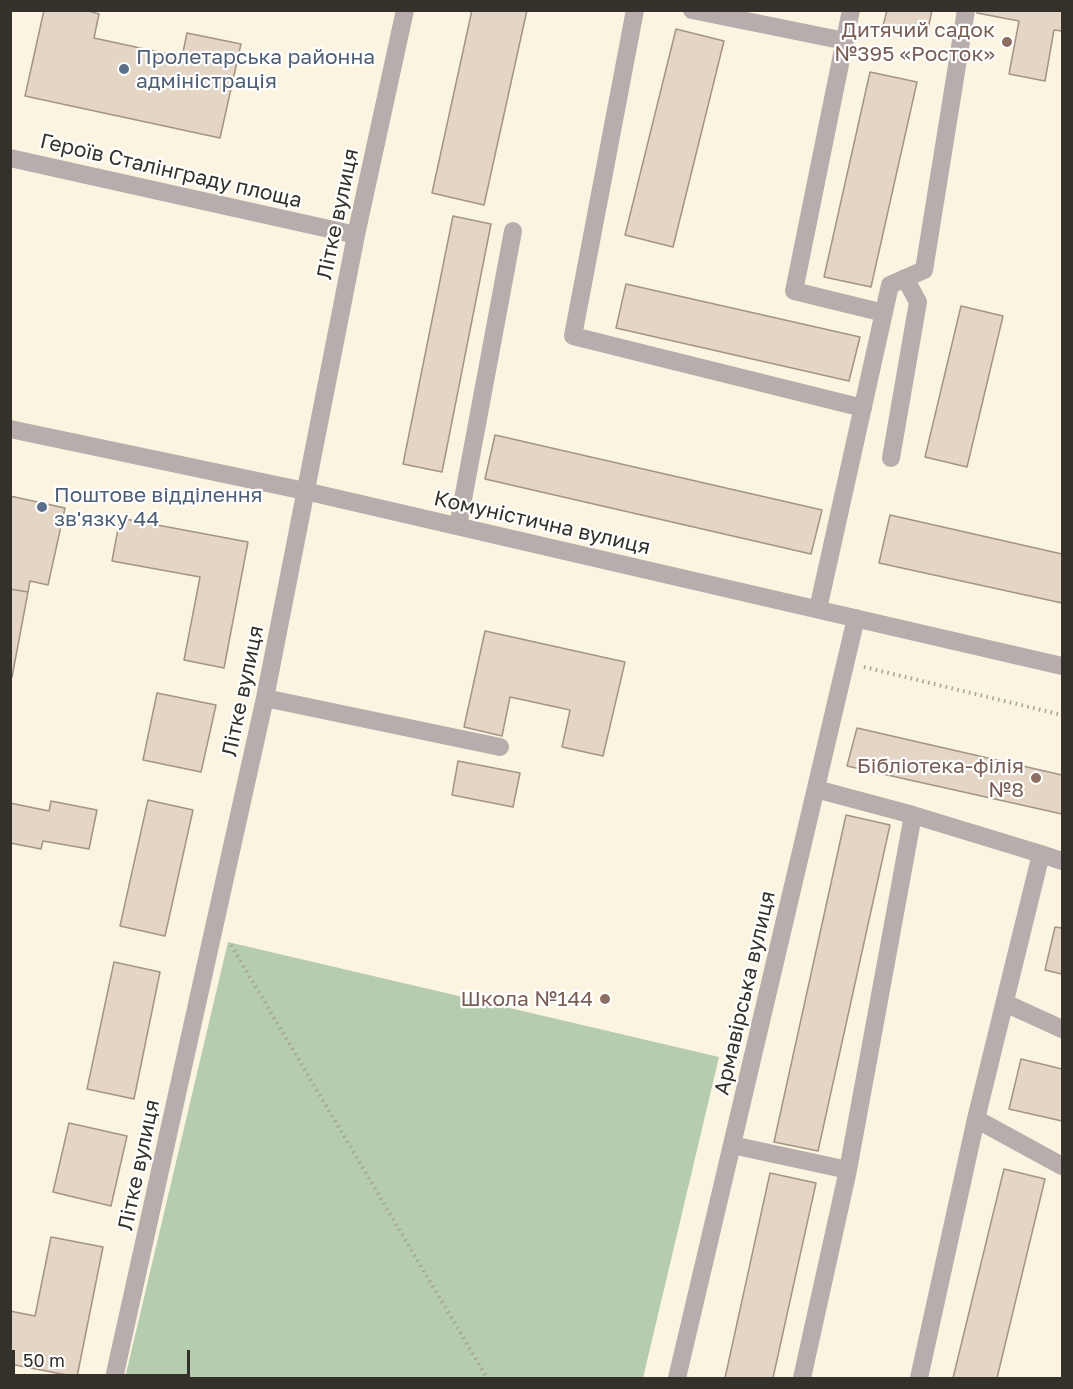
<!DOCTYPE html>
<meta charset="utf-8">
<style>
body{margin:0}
#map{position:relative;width:1073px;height:1389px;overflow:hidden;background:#fbf4e0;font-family:"Golos Text",sans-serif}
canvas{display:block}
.frame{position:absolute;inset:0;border:12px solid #34312a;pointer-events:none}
.scale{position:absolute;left:12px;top:1350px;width:178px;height:27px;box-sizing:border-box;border:3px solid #34312a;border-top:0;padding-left:8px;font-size:18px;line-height:21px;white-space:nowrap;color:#34312a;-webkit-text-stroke:4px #fff;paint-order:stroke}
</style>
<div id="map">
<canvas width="1073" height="1389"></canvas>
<div class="frame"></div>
<div class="scale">50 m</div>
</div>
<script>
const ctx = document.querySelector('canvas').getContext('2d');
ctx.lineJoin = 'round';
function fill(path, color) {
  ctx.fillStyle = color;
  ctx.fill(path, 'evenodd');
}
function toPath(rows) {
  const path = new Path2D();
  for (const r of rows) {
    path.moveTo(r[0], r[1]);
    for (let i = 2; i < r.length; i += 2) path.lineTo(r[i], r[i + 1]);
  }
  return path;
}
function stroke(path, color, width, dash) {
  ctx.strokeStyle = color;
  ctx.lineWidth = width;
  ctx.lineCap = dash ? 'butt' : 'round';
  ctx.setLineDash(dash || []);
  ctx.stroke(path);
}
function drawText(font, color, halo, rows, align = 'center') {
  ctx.font = font + ' "Golos Text",sans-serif';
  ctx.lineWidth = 4.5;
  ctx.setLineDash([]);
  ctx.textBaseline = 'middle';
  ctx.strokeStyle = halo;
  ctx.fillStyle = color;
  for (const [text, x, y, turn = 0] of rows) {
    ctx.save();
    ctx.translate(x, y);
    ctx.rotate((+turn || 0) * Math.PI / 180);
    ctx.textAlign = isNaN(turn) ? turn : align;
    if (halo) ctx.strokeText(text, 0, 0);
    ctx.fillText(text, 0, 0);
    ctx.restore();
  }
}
fill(toPath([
 [228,942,719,1057,643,1378,125,1378]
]), '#b5ccaf');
const building = toPath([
 [44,10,85,10,99,14,94,38,182,57,187,33,241,44,220,138,25,96,44,10],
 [472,10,527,10,484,205,432,193,472,10],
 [887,10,932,10,927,35,883,26,887,10],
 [977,10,1062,10,1062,31,1054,30,1045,81,1009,74,1019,21,977,13,977,10],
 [676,29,724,41,673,247,625,235,676,29],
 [870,72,917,82,871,287,824,277,870,72],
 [453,216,491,224,442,472,403,464,453,216],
 [626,284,860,337,849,381,616,328,626,284],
 [961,306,1003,316,967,467,925,457,961,306],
 [495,435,822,510,811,554,485,479,495,435],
 [10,496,65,508,48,585,30,581,28,592,10,589,10,496],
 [890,515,1062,554,1062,603,879,563,890,515],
 [120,518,248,542,224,668,184,660,200,577,112,561,120,518],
 [10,589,28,592,12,677,10,677,10,589],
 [485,631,625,662,603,756,562,747,570,710,510,697,502,736,464,727,485,631],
 [157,693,216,705,201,772,143,760,157,693],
 [857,728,1062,775,1062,814,847,766,857,728],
 [458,761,520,773,513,807,452,795,458,761],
 [148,800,193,810,165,936,120,926,148,800],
 [51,801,97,810,89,849,43,841,41,849,10,843,10,803,49,811,51,801],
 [846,815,890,825,818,1151,774,1142,846,815],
 [1055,927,1062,928,1062,974,1045,970,1055,927],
 [114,962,160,972,134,1099,87,1089,114,962],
 [1021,1059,1062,1069,1062,1121,1009,1109,1021,1059],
 [69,1123,127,1136,111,1206,53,1192,69,1123],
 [1004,1169,1045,1179,997,1378,953,1378,1004,1169],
 [770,1173,816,1183,773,1378,725,1378,770,1173],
 [51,1237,103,1247,77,1377,10,1364,10,1311,35,1316,51,1237]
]);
fill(building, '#e4d5c5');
stroke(building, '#a39485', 1.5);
stroke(toPath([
 [864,667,1062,715],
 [231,945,487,1378]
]), '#a7a193', 4, [1.5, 4.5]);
stroke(toPath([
 [635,10,573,336,863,408],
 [692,10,845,41],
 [851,10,794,291,884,313],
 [10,158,356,235],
 [10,429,305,491,1062,666],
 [891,458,918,302,905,278],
 [458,526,513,231],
 [818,609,890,285,924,270,966,10],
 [265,698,500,747],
 [816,789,913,815,848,1170],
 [913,815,1041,854,976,1119],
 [1041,854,1062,861],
 [1005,1003,1062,1029],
 [732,1145,848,1170,802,1378],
 [114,1378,265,698,356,235,405,10],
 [677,1378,856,618],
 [919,1378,976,1119,1062,1166]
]), '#b7adac', 18);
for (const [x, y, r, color] of [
 [1007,42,6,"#8d6e63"],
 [124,69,6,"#5c6f8a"],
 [42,507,6,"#5c6f8a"],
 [1036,778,6,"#8d6e63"],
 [605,999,6,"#8d6e63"]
]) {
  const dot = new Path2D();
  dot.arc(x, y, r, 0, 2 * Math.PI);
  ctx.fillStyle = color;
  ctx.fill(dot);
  stroke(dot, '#fff', 2);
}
drawText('21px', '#785e54', '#fff', [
 ["Дитячий садок",995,30],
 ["№395 «Росток»",995,54],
 ["Бібліотека-філія",1024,766],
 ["№8",1024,790],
 ["Школа №144",593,999]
], 'right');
drawText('21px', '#4e5e75', '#fff', [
 ["Пролетарська районна",136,57],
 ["адміністрація",136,81],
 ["Поштове відділення",54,495],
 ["зв'язку 44",54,519]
], 'left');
drawText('21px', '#34312a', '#fff', [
 ["Героїв Сталінграду площа",171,171,13],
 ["Літке вулиця",338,214,-78],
 ["Комуністична вулиця",542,523,13],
 ["Літке вулиця",243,691,-78],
 ["Армавірська вулиця",745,993,-77],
 ["Літке вулиця",139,1165,-78]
]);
</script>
